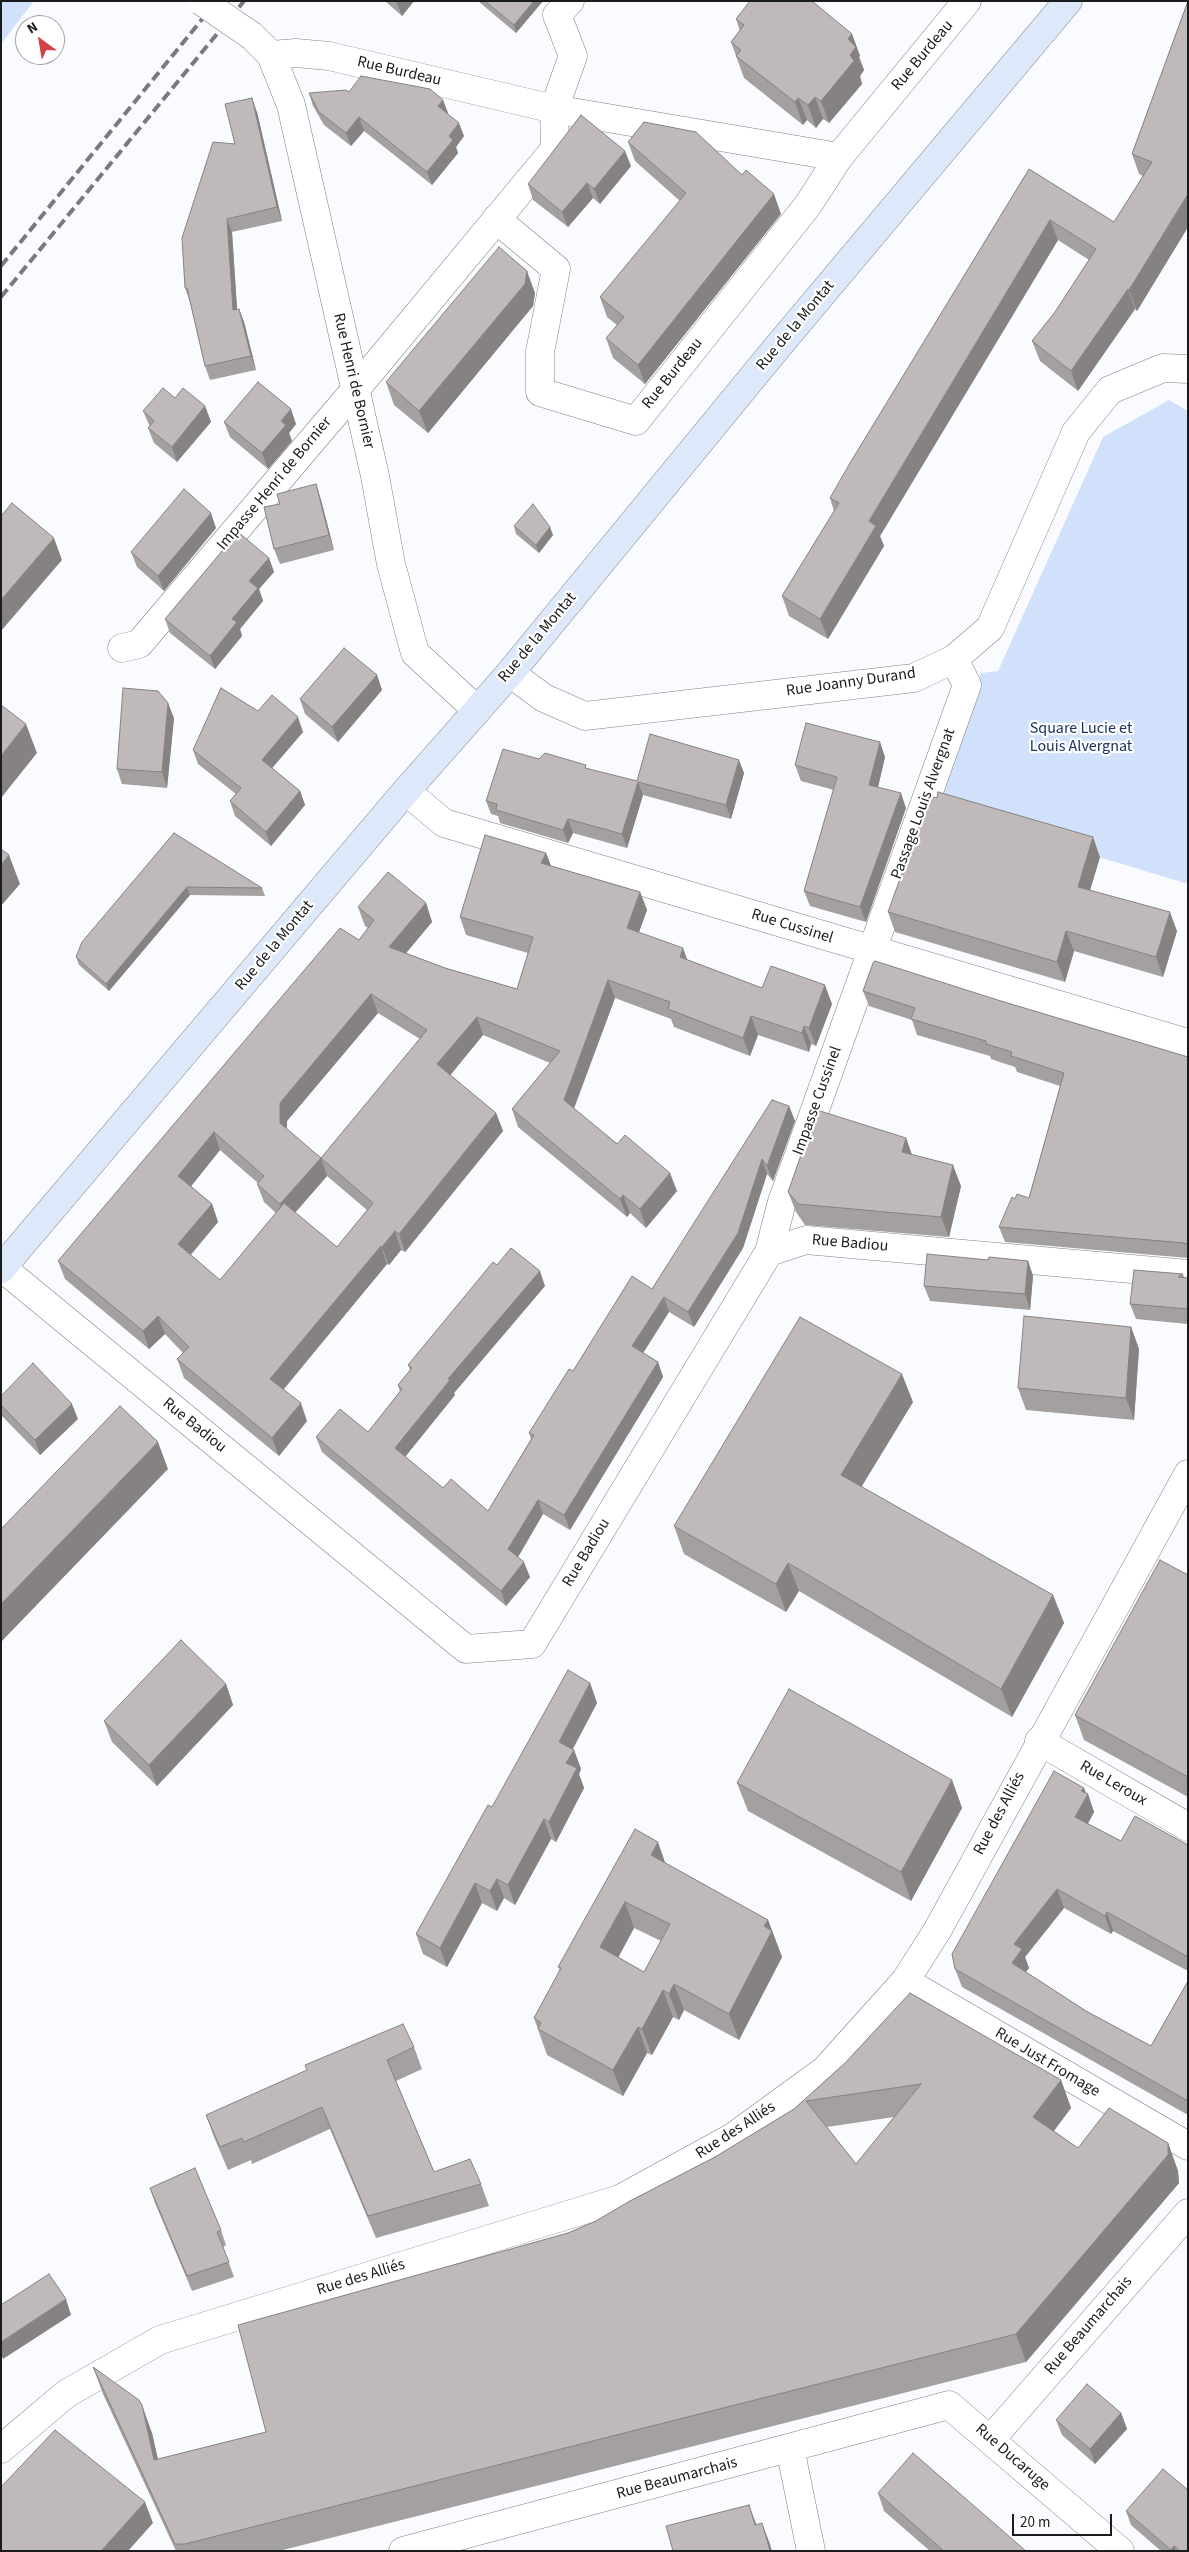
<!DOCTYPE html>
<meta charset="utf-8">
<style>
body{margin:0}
#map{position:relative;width:1189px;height:2552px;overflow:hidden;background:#f9fbff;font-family:"Source Sans 3",sans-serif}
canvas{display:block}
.frame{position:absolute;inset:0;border:2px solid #1a1b1c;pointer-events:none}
.north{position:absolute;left:15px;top:15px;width:50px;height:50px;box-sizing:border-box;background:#fff;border:1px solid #a3a4a4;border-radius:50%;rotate:328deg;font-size:14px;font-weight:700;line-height:20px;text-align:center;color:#1a1b1c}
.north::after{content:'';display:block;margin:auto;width:18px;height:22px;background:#d14147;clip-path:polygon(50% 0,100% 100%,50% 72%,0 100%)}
.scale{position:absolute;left:1012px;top:2514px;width:100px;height:22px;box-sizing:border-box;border:2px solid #1a1b1c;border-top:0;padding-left:6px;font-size:15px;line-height:18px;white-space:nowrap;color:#1a1b1c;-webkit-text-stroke:4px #fff;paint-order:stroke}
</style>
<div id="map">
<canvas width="1189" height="2552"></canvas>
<div class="frame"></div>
<div class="north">N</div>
<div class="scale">20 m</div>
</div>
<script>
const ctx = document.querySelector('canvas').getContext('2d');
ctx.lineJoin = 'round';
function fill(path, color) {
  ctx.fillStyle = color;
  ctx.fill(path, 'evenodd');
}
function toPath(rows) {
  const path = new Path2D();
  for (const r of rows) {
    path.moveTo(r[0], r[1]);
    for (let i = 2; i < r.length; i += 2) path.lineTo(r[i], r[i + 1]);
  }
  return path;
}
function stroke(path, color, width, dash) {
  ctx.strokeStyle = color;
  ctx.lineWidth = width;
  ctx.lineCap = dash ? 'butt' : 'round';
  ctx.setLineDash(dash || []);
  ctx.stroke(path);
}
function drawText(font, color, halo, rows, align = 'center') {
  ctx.font = font + ' "Source Sans 3",sans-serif';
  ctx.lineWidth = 4.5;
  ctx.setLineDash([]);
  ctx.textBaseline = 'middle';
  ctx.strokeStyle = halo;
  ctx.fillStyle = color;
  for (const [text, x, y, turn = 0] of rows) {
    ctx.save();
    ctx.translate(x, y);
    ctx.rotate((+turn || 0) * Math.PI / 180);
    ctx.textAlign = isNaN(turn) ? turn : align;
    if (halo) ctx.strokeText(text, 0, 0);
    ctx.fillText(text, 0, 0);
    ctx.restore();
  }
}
fill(toPath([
 [1,1,34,1,1,44],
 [1169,400,1188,411,1188,884,933,807,981,673,998,671,1103,437]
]), '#d1e1fc');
const minor = toPath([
 [252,36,271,55,291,105,375,476,391,564,415,653,477,710],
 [271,55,296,53,329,56,554,109,839,157],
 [496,219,556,269,540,352,540,392,636,421,808,205,839,157,967,1],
 [122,648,139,644,355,390,555,149,554,109,573,56,557,15,570,1],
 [406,791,444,823,1188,1043],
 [769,1252,806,1240,1188,1274],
 [1,1267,466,1649,532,1644,769,1252,782,1202,967,685,954,659],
 [1039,1741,1188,1827],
 [905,1981,1188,2146],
 [991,2439,1188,2213],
 [790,2448,811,2551],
 [403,2551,949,2405,1120,2551]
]);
const tertiary = toPath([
 [510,673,544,698,585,716,914,678,954,659,990,628,1076,432,1110,390,1163,368,1188,369],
 [1,2449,66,2394,160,2340,620,2199,733,2137,825,2070,905,1981,937,1931,1188,1474]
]);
const secondary = toPath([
 [1,1269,399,799,510,673,775,350,1068,1]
]);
stroke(minor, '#7f8184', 29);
stroke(tertiary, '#7f8184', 29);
stroke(secondary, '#7f8184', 29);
stroke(minor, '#fff', 28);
stroke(tertiary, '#fff', 28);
stroke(secondary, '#dde8fa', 28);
stroke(toPath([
 [1,266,217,1],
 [1,297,244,1]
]), '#787a7c', 4, [10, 5]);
const minorBridge = toPath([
 [201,1,252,36]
]);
stroke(minorBridge, '#7f8184', 29, []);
stroke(minorBridge, '#fff', 28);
fill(toPath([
 [385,1,414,1,402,16],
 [478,1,543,1,516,33],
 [1188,1,1188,227,1137,311,1135,309,1078,391,1040,361,1032,341,1055,312,1089,260,1058,240,880,536,884,546,828,639,789,616,782,596,834,511,830,498,1029,169,1114,222,1143,176,1139,174,1132,154],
 [736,19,852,34,860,56,859,57,864,70,860,76,862,84,829,123,823,119,816,128,807,120,803,125,744,78,731,42,740,31],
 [349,92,443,100,448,114,464,136,456,147,458,153,432,185,364,131,351,146,324,125,313,106,309,93],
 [257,112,282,221,232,232,237,309,239,309,244,322,256,370,210,380,205,366,190,302,185,288,235,144],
 [628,142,781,214,645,384,613,358,606,338,617,325,607,317,600,297,680,201,635,161],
 [631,166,600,204,593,198,568,227,533,200,528,184],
 [535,293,533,306,428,433,394,405,386,382],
 [205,406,211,422,177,462,154,443,148,428,150,427,143,411],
 [224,422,296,424,289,433,292,441,268,469,230,437],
 [316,484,321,500,334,550,280,564,274,549,280,504],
 [514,526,553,535,539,553,516,534],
 [216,528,164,591,137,567,131,552],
 [269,558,274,572,259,589,263,601,240,629,242,636,215,669,170,633,165,619],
 [377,675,382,690,338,742,305,714,300,699],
 [258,711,303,732,272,768,300,791,305,805,271,846,235,816,230,801,236,794,198,764,193,750],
 [174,718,167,788,122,784,117,769],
 [885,757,878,787,906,808,866,922,810,906,804,891,834,790,801,781,795,765],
 [539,759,587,769,637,781,744,773,731,819,643,795,627,848,573,833,568,843,500,823,498,816,491,814,486,801],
 [174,833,262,888,265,896,190,895,109,991,79,965,76,957],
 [546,853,551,866,640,892,647,910,639,932,688,960,762,988,832,1004,816,1046,811,1044,809,1052,758,1035,750,1056,674,1027,671,1019,615,998,574,1109,677,1191,646,1228,630,1213,627,1217,518,1127,512,1109,550,1063,483,1035,450,1075,496,1113,503,1131,405,1252,401,1250,389,1265,387,1264,284,1389,307,1421,279,1456,184,1378,177,1359,183,1353,165,1334,149,1349,65,1279,58,1261,359,940,368,928,365,926,358,907,426,903,432,922,406,953,445,968,517,989,528,953,466,935,460,917],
 [378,1013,420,1039,321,1158,287,1129,287,1121],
 [220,1150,258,1183,257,1184,264,1202,276,1213,220,1280,191,1255,218,1222,212,1204,191,1186],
 [327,1176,367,1210,337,1247,295,1213],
 [1100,857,1090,890,1177,931,1163,977,1074,951,1065,982,895,932,888,912],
 [863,991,1001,1001,1188,1057,1188,1258,1005,1242,999,1227,1015,1199,1029,1198,1060,1086,1017,1072,1015,1067,991,1059,990,1056,917,1035,912,1020,869,1006],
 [789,1106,795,1121,773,1181,767,1174,743,1248,694,1327,669,1312,643,1353,658,1362,663,1377,570,1530,543,1514,518,1557,530,1577,506,1606,322,1452,316,1437,368,1432,400,1392,398,1385,410,1370,408,1365,497,1265,545,1286,454,1393,455,1395,405,1457,443,1488,488,1511,531,1439,529,1433,573,1371,652,1289],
 [906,1138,912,1155,961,1186,949,1237,805,1225,796,1212,788,1192],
 [988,1260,1028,1261,1033,1276,1030,1310,930,1301,924,1286],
 [1183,1274,1184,1277,1188,1278,1188,1324,1136,1319,1130,1304],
 [1131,1327,1139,1349,1134,1420,1026,1410,1018,1388],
 [1,1396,78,1419,40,1455,2,1416,1,1412],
 [913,1402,861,1487,1053,1595,1064,1623,1012,1717,799,1591,786,1612,684,1554,674,1526],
 [1188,1575,1188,1797,1084,1740,1075,1715],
 [590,1683,597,1703,573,1749,574,1750,581,1769,579,1774,584,1788,556,1842,551,1839,515,1905,504,1898,497,1911,482,1903,447,1967,423,1954,416,1934,492,1807],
 [226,1684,233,1705,157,1786,112,1742,104,1721],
 [952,1780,962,1808,911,1901,748,1811,737,1783],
 [1086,1793,1088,1794,1094,1812,1088,1824,1121,1841,1188,1845,1188,1971,1113,1931,1111,1934,1064,1908,1025,1957,1029,1968,1026,1972,1086,2011,1151,2046,1188,1981,1188,2115,962,1987,955,1969],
 [665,1863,768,1920,782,1957,739,2040,684,2010,679,2020,673,2017,652,2055,647,2053,623,2096,547,2055,534,2018,560,1970,558,1967],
 [634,1928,661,1941,644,1972,618,1957],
 [414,2047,422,2069,396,2081,434,2172,481,2184,489,2206,376,2238,330,2129,252,2164,251,2160,228,2170,214,2137,206,2115],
 [845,2063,1061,2080,1071,2108,1054,2131,1078,2148,1168,2143,1178,2171,1179,2183,1026,2362,279,2551,176,2551,103,2394,93,2367,152,2433,158,2459,266,2432,568,2233,596,2221,715,2157,794,2109],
 [894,2117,856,2164,827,2127],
 [150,2188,221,2230,226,2245,223,2247,234,2277,192,2291,155,2203],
 [1121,2413,1127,2429,1095,2464,1062,2435,1056,2420],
 [878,2493,1026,2551,930,2551,884,2511],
 [1126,2511,1188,2551,1161,2551,1131,2525]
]), '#a4a09f');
fill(toPath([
 [396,1,414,1,402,16],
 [534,1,543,1,516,33,514,25],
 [852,34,860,56,859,57,864,70,860,76,862,84,829,123,821,101,850,55,848,39],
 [815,97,823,119,816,128,808,105],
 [252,98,257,112,282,221,277,207],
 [798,98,807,120,803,125,795,102],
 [443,100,448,113,443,119,438,106],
 [359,117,364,131,351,146,346,133],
 [459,123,464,136,456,147,458,153,432,185,427,172,449,136],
 [625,151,631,166,600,204,594,189],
 [587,183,593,198,568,227,562,212],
 [774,194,781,214,645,384,638,365],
 [1188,194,1188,227,1137,311,1129,290],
 [227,219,232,232,238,324,233,310],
 [1050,220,1058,240,880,536,884,546,828,639,820,619,869,521],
 [527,271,535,293,533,306,428,433,419,411],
 [1128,289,1135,309,1078,391,1071,371],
 [239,309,244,322,256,370,251,356],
 [205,406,211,422,177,462,172,447],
 [291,409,296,424,289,433,292,441,268,469,262,453,281,421],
 [316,484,321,500,334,550,329,535],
 [211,513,216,528,164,591,158,576],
 [550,527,553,535,539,553,536,545],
 [54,538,62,560,1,631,1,600],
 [269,558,274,572,259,589,263,601,240,629,242,636,215,669,210,656,232,619,249,581],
 [377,675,382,690,338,742,332,727],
 [168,703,174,718,167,788,162,772],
 [298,717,303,732,267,774,262,760],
 [26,724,37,753,1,798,1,756],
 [880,742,885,757,875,800,869,785],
 [739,760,744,773,731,819,726,805],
 [638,782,643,795,627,848,622,834],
 [300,791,305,805,271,846,266,832],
 [901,793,906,808,866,922,860,907],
 [568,819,573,833,568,843,563,830],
 [1093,837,1100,857,1085,907,1078,887],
 [546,853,553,871,541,863],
 [9,855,20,884,1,906,1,865],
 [187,887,190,895,109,991,106,984],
 [640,892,647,910,634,946,627,928],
 [426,903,432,922,396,965,389,947],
 [1170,912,1177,931,1163,977,1156,957],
 [1066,931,1074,951,1065,982,1057,962],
 [683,948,690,967,680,957],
 [608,980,615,998,570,1118,564,1100],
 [825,985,832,1004,816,1046,809,1028],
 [371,994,378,1013,287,1121,287,1142,280,1123,280,1103],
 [751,1016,758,1035,750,1056,743,1038],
 [477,1017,483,1035,444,1083,437,1064],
 [804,1026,811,1044,809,1052,802,1033],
 [789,1106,795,1121,773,1181,767,1166],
 [496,1113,503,1131,405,1252,399,1234],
 [214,1132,220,1150,185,1194,178,1176],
 [906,1138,913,1158,902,1152],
 [321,1158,327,1176,286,1223,280,1204],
 [762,1159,767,1174,743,1248,694,1327,688,1312],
 [953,1165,961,1186,949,1237,941,1217],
 [670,1173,677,1191,646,1228,640,1209],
 [623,1195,630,1213,627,1217,620,1199],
 [212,1204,218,1222,184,1262,178,1244],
 [395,1231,401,1250,389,1265,382,1247],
 [381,1246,387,1264,277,1397,270,1379],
 [1028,1261,1033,1276,1030,1310,1025,1294],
 [540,1271,545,1286,454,1393,455,1395,400,1463,395,1448,448,1379],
 [664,1297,669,1312,638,1361,632,1346],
 [158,1316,165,1334,149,1349,143,1331],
 [1131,1327,1139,1349,1134,1420,1126,1398],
 [658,1362,663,1377,570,1530,564,1515],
 [902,1374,913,1402,851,1504,841,1475],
 [301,1403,307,1421,279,1456,272,1438],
 [72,1404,78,1419,40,1455,35,1440],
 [158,1442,168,1469,1,1642,1,1604],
 [538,1500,543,1514,514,1564,508,1549],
 [524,1562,530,1577,506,1606,501,1591],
 [788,1563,799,1591,786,1612,776,1584],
 [1053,1595,1064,1623,1012,1717,1001,1689],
 [590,1683,597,1703,566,1761,559,1742],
 [226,1684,233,1705,157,1786,149,1765],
 [574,1750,581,1769,579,1774,584,1788,556,1842,549,1822,566,1763],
 [952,1780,962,1808,911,1901,901,1872],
 [1084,1788,1087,1795,1088,1794,1094,1812,1081,1835,1075,1817,1081,1791],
 [544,1819,551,1839,515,1905,508,1885],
 [658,1842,667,1868,651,1855],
 [497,1879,504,1898,497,1911,490,1891],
 [475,1883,482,1903,447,1967,440,1948],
 [1057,1889,1064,1908,1025,1957,1029,1968,1018,1981,1012,1963,1014,1944],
 [625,1902,634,1928,610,1973,600,1947],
 [1107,1912,1113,1931,1111,1934,1105,1916],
 [768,1920,782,1957,739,2040,729,2014,764,1926],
 [674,1984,684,2010,679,2020,669,1994],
 [663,1990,673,2017,652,2055,642,2029],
 [638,2027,647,2053,623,2096,613,2070],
 [1061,2080,1071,2108,1043,2145,1033,2117],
 [1168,2143,1178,2171,1179,2183,1026,2362,1016,2334],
 [66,2299,71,2315,3,2359,1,2354,1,2342],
 [142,2405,152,2433,164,2488,154,2460],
 [1121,2413,1127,2429,1095,2464,1090,2449],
 [145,2502,153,2523,128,2551,101,2551],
 [749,2505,757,2526,755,2525],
 [762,2523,770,2544,772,2551,770,2551],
 [1174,2546,1176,2551,1171,2551,1171,2550]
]), '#868282');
const building = toPath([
 [485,1,534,1,514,25,485,1],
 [750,1,812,1,852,34,848,39,856,47,850,55,854,61,821,101,815,97,808,105,798,98,795,102,736,56,741,50,731,42,744,25,736,19,750,1],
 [1188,1,1188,194,1129,290,1128,289,1071,371,1032,341,1055,312,1096,249,1050,220,869,521,876,526,820,619,782,596,839,503,830,498,850,463,1029,169,1114,222,1152,162,1132,154,1188,1],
 [361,76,430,89,443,100,438,106,459,123,449,136,453,140,427,172,359,117,346,133,319,112,309,93,346,90,349,92,361,76],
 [252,98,277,207,227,219,233,310,239,309,251,356,205,366,187,288,185,288,182,238,213,142,235,144,225,104,252,98],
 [581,115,625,151,594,189,587,183,562,212,528,184,581,115],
 [644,122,696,132,742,175,746,170,774,194,638,365,606,338,624,317,600,297,686,193,628,142,644,122],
 [499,247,527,271,525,284,419,411,386,382,499,247],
 [258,382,291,409,281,421,286,425,262,453,224,422,258,382],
 [163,388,175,398,183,388,205,406,172,447,148,428,154,421,143,411,163,388],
 [316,484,329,535,274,549,264,507,280,504,277,494,316,484],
 [184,489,211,513,158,576,131,552,184,489],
 [12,503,54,538,1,600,1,516,12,503],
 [533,504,550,527,536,545,514,526,533,504],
 [238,532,269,558,249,581,258,588,232,619,237,622,210,656,165,619,238,532],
 [344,648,377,675,332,727,300,699,344,648],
 [123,688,158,691,168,703,162,772,117,769,123,688],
 [221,688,258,711,272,695,298,717,262,760,300,791,266,832,230,801,241,788,193,750,221,688],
 [1,705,26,724,1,756,1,705],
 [806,723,880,742,869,785,901,793,860,907,804,891,837,777,795,765,806,723],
 [650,734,739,760,726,805,638,782,622,834,568,819,563,830,496,810,497,804,486,801,503,749,539,759,545,753,586,765,585,768,637,781,650,734],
 [938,792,1093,837,1078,887,1170,912,1156,957,1066,931,1057,962,888,912,930,796,937,798,938,792],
 [174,833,262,888,187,887,106,984,76,957,82,942,174,833],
 [485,835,546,853,541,863,640,892,627,928,683,948,680,957,762,988,771,966,825,985,809,1028,804,1026,802,1033,751,1016,743,1038,668,1009,670,1002,608,980,564,1100,617,1144,625,1135,670,1173,640,1209,623,1195,620,1199,512,1109,560,1051,477,1017,437,1064,496,1113,399,1234,395,1231,382,1247,381,1246,270,1379,301,1403,272,1438,177,1359,189,1347,158,1316,143,1331,58,1261,340,928,359,940,374,920,358,907,388,872,426,903,389,947,445,968,517,989,533,937,460,917,485,835],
 [371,994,427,1030,321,1158,280,1123,280,1103,371,994],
 [214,1132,264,1176,257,1184,280,1204,321,1158,373,1203,337,1247,284,1203,220,1280,178,1244,212,1204,178,1176,214,1132],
 [1,849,9,855,1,865,1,849],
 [875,961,1001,1001,1188,1057,1188,1244,1184,1243,999,1227,1012,1197,1015,1199,1017,1194,1029,1198,1064,1073,1011,1056,1012,1052,986,1044,986,1041,911,1019,915,1008,863,991,873,963,875,961],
 [772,1100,789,1106,767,1166,762,1159,738,1233,688,1312,664,1297,632,1346,658,1362,564,1515,538,1500,508,1549,524,1562,501,1591,316,1437,340,1409,368,1432,402,1389,398,1385,412,1368,408,1365,493,1262,497,1265,511,1248,540,1271,448,1379,450,1380,395,1448,443,1488,451,1479,488,1511,534,1435,529,1433,569,1369,573,1371,632,1276,652,1289,772,1100],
 [817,1110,906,1138,902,1152,953,1165,941,1217,798,1204,788,1192,817,1110],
 [927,1254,988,1260,989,1257,1028,1261,1025,1294,924,1286,927,1254],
 [1134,1270,1183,1274,1178,1277,1188,1278,1188,1309,1130,1304,1134,1270],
 [1024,1316,1131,1327,1126,1398,1018,1388,1024,1316],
 [800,1317,902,1374,841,1475,1053,1595,1001,1689,788,1563,776,1584,674,1526,800,1317],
 [33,1363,72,1404,35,1440,1,1405,1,1396,33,1363],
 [120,1406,158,1442,1,1604,1,1529,120,1406],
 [1160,1560,1188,1575,1188,1777,1075,1715,1160,1560],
 [181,1640,226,1684,149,1765,104,1721,181,1640],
 [568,1670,590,1683,559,1742,574,1750,566,1763,577,1768,549,1822,544,1819,508,1885,497,1879,490,1891,475,1883,440,1948,416,1934,488,1805,492,1807,568,1670],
 [789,1689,952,1780,901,1872,737,1783,789,1689],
 [1054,1771,1084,1788,1081,1791,1088,1794,1075,1817,1121,1841,1135,1816,1188,1845,1188,1957,1107,1912,1105,1916,1057,1889,1014,1944,1022,1949,1012,1963,1086,2011,1151,2046,1188,1981,1188,2101,955,1969,952,1954,1054,1771],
 [635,1829,658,1842,651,1855,768,1920,764,1926,772,1931,729,2014,674,1984,669,1994,663,1990,642,2029,638,2027,613,2070,538,2029,541,2023,534,2018,561,1968,558,1967,635,1829],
 [625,1902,670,1924,644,1972,600,1947,625,1902],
 [910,1993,1061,2080,1033,2117,1078,2148,1109,2108,1168,2143,1168,2155,1016,2334,185,2544,175,2544,93,2367,139,2400,142,2405,154,2460,266,2432,238,2325,568,2233,596,2221,628,2202,715,2157,794,2109,845,2063,910,1993],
 [921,2084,856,2164,806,2101,921,2084],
 [403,2024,414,2047,387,2060,434,2172,470,2159,481,2184,368,2216,322,2107,244,2142,242,2138,220,2147,206,2115,307,2070,305,2065,403,2024],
 [195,2168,221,2230,217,2232,229,2262,187,2276,150,2188,195,2168],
 [49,2274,66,2299,1,2342,1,2305,49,2274],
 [1087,2384,1121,2413,1090,2449,1056,2420,1087,2384],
 [55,2430,145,2502,101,2551,1,2551,1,2487,55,2430],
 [913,2453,1026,2551,944,2551,878,2493,913,2453],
 [1163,2469,1188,2490,1188,2551,1180,2551,1174,2546,1171,2550,1126,2511,1163,2469],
 [749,2505,755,2525,762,2523,770,2551,673,2551,666,2526,749,2505]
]);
fill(building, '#bfbab9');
stroke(building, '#868282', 1);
drawText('16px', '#1a1b1c', '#fff', [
 ["Rue Burdeau",923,56,-50],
 ["Rue Burdeau",399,72,13],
 ["Rue de la Montat",796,326,-50],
 ["Rue Burdeau",673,374,-51],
 ["Rue Henri de Bornier",353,381,77],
 ["Impasse Henri de Bornier",275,484,-50],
 ["Rue de la Montat",538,638,-50],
 ["Rue Joanny Durand",851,683,-8],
 ["Passage Louis Alvergnat",924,804,-70],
 ["Rue Cussinel",792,927,17],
 ["Rue de la Montat",275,946,-50],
 ["Impasse Cussinel",818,1101,-70],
 ["Rue Badiou",850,1244,5],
 ["Rue Badiou",194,1426,39],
 ["Rue Badiou",587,1553,-59],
 ["Rue Leroux",1113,1784,30],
 ["Rue des Alliés",1000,1814,-62],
 ["Rue Just Fromage",1047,2063,31],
 ["Rue des Alliés",736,2131,-33],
 ["Rue des Alliés",361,2278,-17],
 ["Rue Beaumarchais",1089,2326,-49],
 ["Rue Ducaruge",1012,2458,41],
 ["Rue Beaumarchais",677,2479,-15]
]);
drawText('16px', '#183362', '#fff', [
 ["Square Lucie et",1081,729],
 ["Louis Alvergnat",1081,747]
]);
</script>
